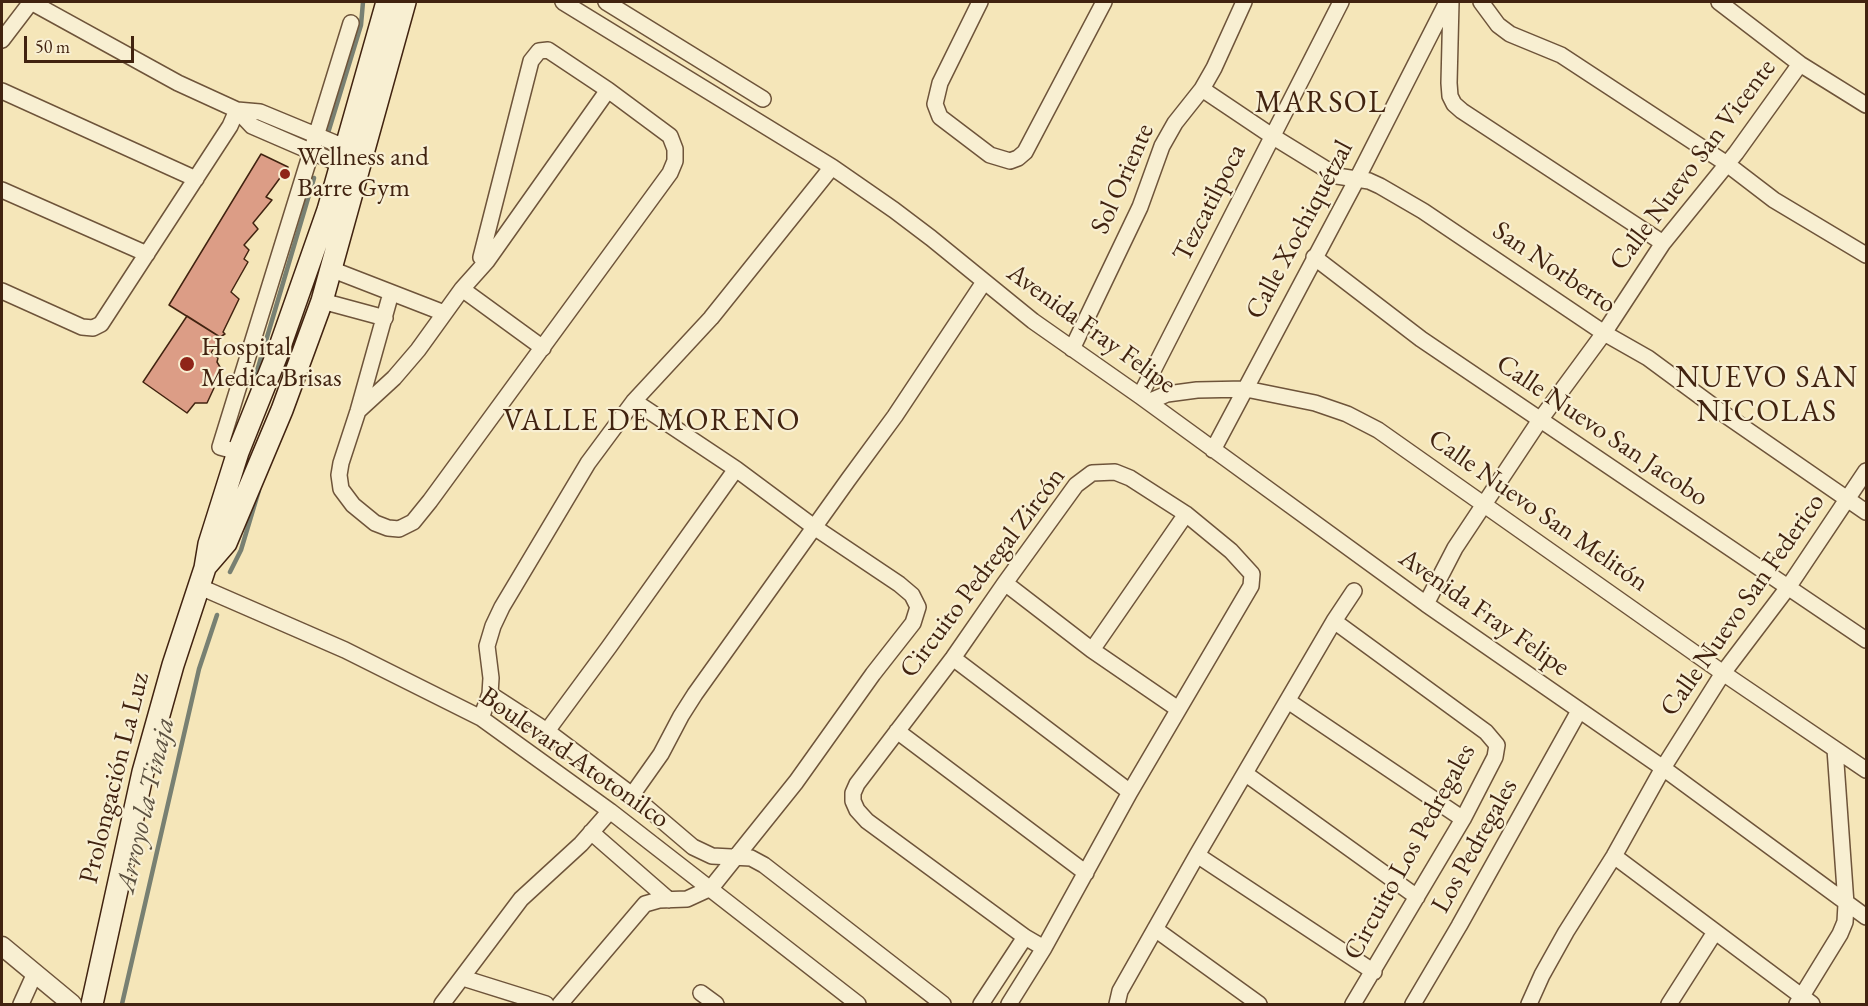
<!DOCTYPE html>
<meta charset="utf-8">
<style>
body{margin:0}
#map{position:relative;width:1868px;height:1006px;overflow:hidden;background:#f5e6b9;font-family:"EB Garamond",serif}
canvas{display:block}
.frame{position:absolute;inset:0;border:3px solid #412310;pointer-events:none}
.scale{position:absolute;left:24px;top:36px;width:110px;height:27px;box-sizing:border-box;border:3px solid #412310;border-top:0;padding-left:8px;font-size:18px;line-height:21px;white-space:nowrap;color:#412310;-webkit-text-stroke:4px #f8efd2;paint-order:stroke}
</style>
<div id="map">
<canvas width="1868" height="1006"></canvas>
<div class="frame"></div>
<div class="scale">50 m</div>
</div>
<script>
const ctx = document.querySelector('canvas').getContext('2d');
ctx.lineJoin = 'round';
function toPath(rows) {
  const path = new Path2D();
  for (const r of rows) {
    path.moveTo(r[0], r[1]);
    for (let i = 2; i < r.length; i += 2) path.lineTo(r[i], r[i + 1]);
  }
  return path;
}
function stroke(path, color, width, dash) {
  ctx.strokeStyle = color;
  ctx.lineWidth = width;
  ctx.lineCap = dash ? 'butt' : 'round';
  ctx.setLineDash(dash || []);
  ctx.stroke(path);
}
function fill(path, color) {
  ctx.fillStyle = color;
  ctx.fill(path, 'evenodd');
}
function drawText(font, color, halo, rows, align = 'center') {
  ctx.font = font + ' "EB Garamond",serif';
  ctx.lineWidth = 4.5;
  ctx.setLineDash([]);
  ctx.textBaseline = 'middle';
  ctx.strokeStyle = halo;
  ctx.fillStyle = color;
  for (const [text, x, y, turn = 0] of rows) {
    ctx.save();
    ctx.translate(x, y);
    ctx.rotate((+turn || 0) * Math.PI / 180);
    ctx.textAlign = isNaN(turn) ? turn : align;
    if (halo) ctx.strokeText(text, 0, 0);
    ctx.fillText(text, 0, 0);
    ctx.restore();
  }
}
stroke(toPath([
 [328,133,361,25,363,2],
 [253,394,252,388,314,178],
 [230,572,241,550,259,490],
 [122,1004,199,669,217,615]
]), '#788072', 4.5);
const building = toPath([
 [261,154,288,167,266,197,272,200,253,223,258,229,244,245,249,250,244,259,248,262,231,292,239,299,223,332,225,334,220,337,169,305,261,154],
 [187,316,220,337,211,353,218,358,217,362,220,367,221,372,217,377,203,380,214,388,207,403,195,403,187,413,143,382,187,316]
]);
fill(building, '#dc9d86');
stroke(building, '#412310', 1.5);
const minor = toPath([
 [31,2,178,83,237,110,260,112,347,148],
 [563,2,832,167,894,210,931,238,1033,321,1140,396,1426,604,1663,768,1866,917],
 [606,2,763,99],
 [980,2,940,83,935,104,940,117,990,155,1010,161,1018,158,1025,152,1104,2],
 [1451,2,1449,83,1450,96,1454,104,1462,111,1663,243],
 [1481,2,1498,25,1510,34,1561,55,1727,164,1774,200,1866,255],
 [1719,2,1800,64,1866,105],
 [2,40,31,2],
 [1202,89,1272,136,1337,176,1369,181,1380,186,1423,211,1604,333,1648,358,1724,414,1866,512],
 [2,91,196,179],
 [237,110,252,126,342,165],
 [2,190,147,254],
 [1314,257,1421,339,1866,640],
 [332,268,341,273,444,313],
 [462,289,487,261,608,90,548,50,539,51,531,61,481,257,487,261],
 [2,291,82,327,93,328,101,324,230,126,237,110],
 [391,293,358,411,341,463,339,475,341,489,353,505,375,523,388,528,399,529,413,522,430,501,670,173,675,161,675,149,670,136,608,90],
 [322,301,385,318],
 [1072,349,1140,207,1162,146,1175,123,1202,89,1214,68,1244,2],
 [1140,396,1341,2],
 [1148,402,1167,394,1197,390,1246,389,1315,403,1347,414,1378,430,1723,673,1866,770],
 [358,411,394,378,418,350,462,289,543,348],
 [1213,450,1357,179,1447,2],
 [238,452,220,447,351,23],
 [1005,583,1092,650,1178,709],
 [198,586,345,650,481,718,610,811,858,1004],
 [1426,604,1455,548,1540,420,1604,333,1663,243,1736,153,1800,64],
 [1334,621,1486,732,1497,745,1495,757,1463,819,1353,1004],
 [1092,650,1186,514],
 [953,658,1130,792],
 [490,694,547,731,632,795,693,847,712,856,751,858,764,865,943,1004],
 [1288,701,1463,819],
 [481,718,490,694,491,678,487,646,493,626,502,607,588,463,634,401,711,318,832,167],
 [547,731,609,647,736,469],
 [897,731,1086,873],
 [1246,774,1417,897],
 [632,795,661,754,681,716,695,694,848,480,895,416,984,282],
 [591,832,669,900],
 [1197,855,1374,972],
 [1614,856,1812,1004],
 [1155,929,1259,1004],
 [463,978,546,1004],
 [701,993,716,1004],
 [21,1004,35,973],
 [442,1004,521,899,581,844,610,811],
 [560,1004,645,904,659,900,687,899,711,888,796,782,873,674,913,623,918,607,912,595,899,584,814,527,736,469,634,401],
 [981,1004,1025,937],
 [1009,1004,1044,948,1130,792,1251,586,1252,574,1231,551,1186,514,1130,478,1115,472,1092,473,1076,485,1005,583,953,658,857,784,853,793,853,801,857,810,867,821,1025,937,1044,948],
 [1117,1004,1120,991,1197,855,1334,621,1354,591],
 [1413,1004,1459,926,1579,711],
 [1529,1004,1542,975,1566,932,1614,856,1663,768,1723,673,1789,586,1866,471],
 [1669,1004,1715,932],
 [1797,1004,1840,934,1845,922,1846,904,1835,749]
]);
const tertiary = toPath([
 [2,946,72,1004]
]);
const secondary = toPath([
 [207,565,226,543,282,410,322,301,405,2],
 [92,1004,143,772,173,665,205,568,209,544,238,452,278,352,328,210,387,2]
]);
stroke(minor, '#6e543a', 18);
stroke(tertiary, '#6e543a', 21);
stroke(secondary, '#412310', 24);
stroke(minor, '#f8efd2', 15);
stroke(tertiary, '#f8efd2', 18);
stroke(secondary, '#f8efd2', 21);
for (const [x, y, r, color] of [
 [285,174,6,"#8f2418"],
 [187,364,8,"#8f2418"]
]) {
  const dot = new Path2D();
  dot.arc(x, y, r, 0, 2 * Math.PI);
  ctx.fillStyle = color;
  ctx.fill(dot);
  stroke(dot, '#f8efd2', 2);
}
drawText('27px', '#412310', '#f8efd2', [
 ["Wellness and",297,158],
 ["Barre Gym",297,189],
 ["Hospital",201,348],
 ["Medica Brisas",201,379]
], 'left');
drawText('27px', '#412310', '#f8efd2', [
 ["Calle Nuevo San Vicente",1693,165,-53],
 ["Sol Oriente",1123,179,-66],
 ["Tezcatilpoca",1210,203,-63],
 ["Calle Xochiquétzal",1300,230,-62],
 ["San Norberto",1554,268,34],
 ["Avenida Fray Felipe",1091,329,36],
 ["Calle Nuevo San Jacobo",1602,431,34],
 ["Calle Nuevo San Melitón",1538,511,35],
 ["Circuito Pedregal Zircón",983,573,-53],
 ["Calle Nuevo San Federico",1743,605,-55],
 ["Avenida Fray Felipe",1484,613,35],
 ["Boulevard Atotonilco",574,758,35],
 ["Prolongación La Luz",115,778,-76],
 ["Los Pedregales",1475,846,-61],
 ["Circuito Los Pedregales",1410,852,-61]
]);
drawText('italic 28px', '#5d5241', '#f8efd2', [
 ["Arroyo la Tinaja",146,805,-77]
]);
ctx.letterSpacing = '1.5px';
drawText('30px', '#412310', '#f8efd2', [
 ["MARSOL",1321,104],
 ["NUEVO SAN",1767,379],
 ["NICOLAS",1767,413],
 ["VALLE DE MORENO",652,422]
]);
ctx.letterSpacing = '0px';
</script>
